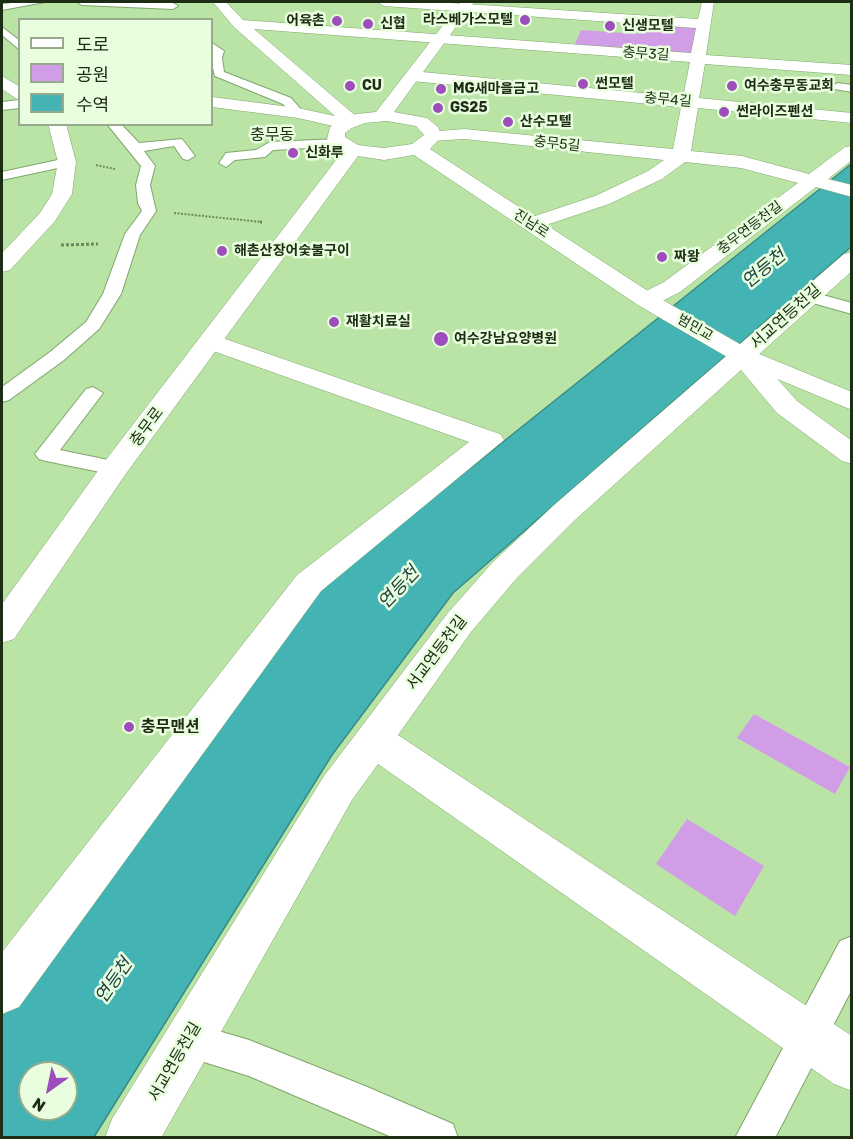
<!DOCTYPE html>
<meta charset="utf-8">
<style>
body{margin:0}
#map{position:relative;width:853px;height:1139px;overflow:hidden;background:#bae4a6;font-family:Rubik,"Noto Sans KR",sans-serif}
canvas{display:block}
.frame{position:absolute;inset:0;border:3px solid #1d2d15;pointer-events:none}
.legend{position:absolute;left:18px;top:18px;width:195px;height:108px;box-sizing:border-box;background:#e8fede;border:2px solid #97aa8e;margin:0;padding:8px 10px;list-style:none;font-size:18px;color:#1d2d15}
.legend li{display:flex;align-items:center;gap:12px;height:30px}
.legend b{width:30px;border:2px solid #97aa8e}
.north{position:absolute;left:18px;top:1061px;width:60px;height:60px;box-sizing:border-box;background:#e8fede;border:2px solid #97aa8e;border-radius:50%;rotate:213deg;font-size:16px;font-weight:700;line-height:24px;text-align:center;color:#1d2d15}
.north::after{content:'';display:block;margin:auto;width:21px;height:27px;background:#9e4dbd;clip-path:polygon(50% 0,100% 100%,50% 72%,0 100%)}
</style>
<div id="map">
<canvas width="853" height="1139"></canvas>
<div class="frame"></div>
<ul class="legend">
<li><b style="height:8px;background:#fff"></b>도로</li>
<li><b style="height:16px;background:#d19de7"></b>공원</li>
<li><b style="height:16px;background:#44b3b4"></b>수역</li>
</ul>
<div class="north">N</div>
</div>
<script>
const ctx = document.querySelector('canvas').getContext('2d');
ctx.lineJoin = 'round';
function fill(path, color) {
  ctx.fillStyle = color;
  ctx.fill(path, 'evenodd');
}
function toPath(rows) {
  const path = new Path2D();
  for (const r of rows) {
    path.moveTo(r[0], r[1]);
    for (let i = 2; i < r.length; i += 2) path.lineTo(r[i], r[i + 1]);
  }
  return path;
}
function stroke(path, color, width, dash) {
  ctx.strokeStyle = color;
  ctx.lineWidth = width;
  ctx.lineCap = dash ? 'butt' : 'round';
  ctx.setLineDash(dash || []);
  ctx.stroke(path);
}
function drawText(font, color, halo, rows, align = 'center') {
  ctx.font = font + ' Rubik,"Noto Sans KR",sans-serif';
  ctx.lineWidth = 5;
  ctx.setLineDash([]);
  ctx.textBaseline = 'middle';
  ctx.strokeStyle = halo;
  ctx.fillStyle = color;
  for (const [text, x, y, turn = 0] of rows) {
    ctx.save();
    ctx.translate(x, y);
    ctx.rotate((+turn || 0) * Math.PI / 180);
    ctx.textAlign = isNaN(turn) ? turn : align;
    if (halo) ctx.strokeText(text, 0, 0);
    ctx.fillText(text, 0, 0);
    ctx.restore();
  }
}
fill(toPath([
 [642,21,698,25,693,55,574,46,581,30,637,34],
 [754,714,850,767,835,794,737,738],
 [687,819,764,866,735,916,656,864]
]), '#d19de7');
const water = toPath([
 [851,164,851,247,453,593,332,755,94,1137,2,1137,2,1010,315,592,851,164],
 [30,1073,66,1073,66,1109,30,1109,30,1073]
]);
fill(water, '#44b3b4');
stroke(water, '#388b84', 1.5);
const lane = toPath([
 [22,2,45,2,2,10,2,4,22,2],
 [77,2,137,2,173,3,178,6,173,9,82,5,77,2],
 [2,27,20,41,20,50,2,35,2,27],
 [212,43,224,51,222,58,224,72,291,98,304,113,302,116,294,116,283,104,215,76,212,64,212,43],
 [838,83,852,85,852,92,834,89,834,85,838,83],
 [20,100,20,108,2,110,2,102,20,100],
 [107,124,121,124,139,143,182,139,195,156,188,160,183,159,174,146,144,151,155,166,150,185,156,211,140,235,121,294,99,329,64,360,9,400,2,402,2,387,50,352,86,322,103,294,125,234,142,211,138,203,136,185,141,166,107,124],
 [339,139,344,140,344,146,273,150,265,157,235,160,226,167,219,163,226,153,256,150,270,142,339,139],
 [67,158,74,162,72,165,2,180,2,172,67,158],
 [808,291,852,303,852,314,802,300,799,296,802,292,808,291],
 [93,387,103,393,60,450,123,463,126,468,123,473,115,475,46,461,39,459,35,454,86,389,93,387],
 [852,936,852,989,775,1138,735,1138,840,941,852,936],
 [188,1022,249,1040,365,1086,453,1124,458,1138,394,1138,249,1076,175,1053,170,1040,175,1027,188,1022]
]);
const street = toPath([
 [213,2,226,2,243,20,691,53,696,28,384,6,377,2,435,2,698,19,702,2,714,2,706,55,852,65,852,75,705,64,699,98,852,113,852,123,698,108,691,151,742,156,809,174,845,147,852,146,852,160,828,179,852,185,852,197,816,187,680,292,654,305,638,305,634,300,638,295,664,282,798,183,741,168,685,162,662,179,609,204,537,228,523,228,520,224,523,220,595,196,648,171,664,160,464,139,433,141,424,136,427,132,464,129,673,149,681,107,412,81,404,76,412,71,683,97,690,62,254,29,357,117,360,121,357,125,346,129,298,118,212,107,212,97,298,108,335,116,234,27,213,2],
 [2,76,20,87,20,101,2,89,2,76],
 [48,124,66,124,76,162,72,194,55,221,10,270,2,272,2,253,40,213,52,194,58,162,48,124],
 [852,252,852,271,757,356,797,401,852,441,852,464,842,461,777,413,741,370,575,520,516,579,471,632,398,735,852,1036,852,1091,834,1084,378,764,352,800,161,1138,105,1138,112,1119,324,776,447,614,492,563,553,506,844,254,852,252],
 [211,334,500,434,504,440,321,591,19,1007,2,1014,2,952,297,575,469,442,202,347,198,342,202,337,211,334]
]);
const secondary = toPath([
 [461,2,474,2,394,112,427,118,438,127,442,136,430,149,654,295,752,351,852,392,852,410,734,361,638,305,414,155,384,160,358,156,125,475,14,639,2,643,2,604,105,461,343,151,327,139,330,127,356,114,376,112,461,2],
 [387,121,416,126,424,135,412,144,384,148,358,145,345,137,345,133,352,128,365,123,387,121]
]);
stroke(lane, '#7fa66b', 2);
stroke(street, '#7fa66b', 1);
stroke(secondary, '#7fa66b', 1);
stroke(toPath([
 [96,165,115,169],
 [174,213,262,222]
]), '#6c8a5e', 2, [2, 1.5]);
stroke(toPath([
 [260,222,262,222],
 [61,245,98,244]
]), '#6c8a5e', 3, [3, 2]);
fill(lane, '#fff');
fill(street, '#fff');
fill(secondary, '#fff');
for (const [x, y, r, color] of [
 [525,20,6,"#9e4dbd"],
 [337,21,6,"#9e4dbd"],
 [368,24,6,"#9e4dbd"],
 [610,26,6,"#9e4dbd"],
 [583,84,6,"#9e4dbd"],
 [350,86,6,"#9e4dbd"],
 [732,86,6,"#9e4dbd"],
 [441,89,6,"#9e4dbd"],
 [438,108,6,"#9e4dbd"],
 [724,112,6,"#9e4dbd"],
 [508,122,6,"#9e4dbd"],
 [293,153,6,"#9e4dbd"],
 [222,251,6,"#9e4dbd"],
 [662,257,6,"#9e4dbd"],
 [334,322,6,"#9e4dbd"],
 [441,339,8,"#9e4dbd"],
 [129,727,6,"#9e4dbd"]
]) {
  const dot = new Path2D();
  dot.arc(x, y, r, 0, 2 * Math.PI);
  ctx.fillStyle = color;
  ctx.fill(dot);
  stroke(dot, '#e8fede', 2);
}
drawText('bold 14px', '#1d2d15', '#e8fede', [
 ["라스베가스모텔",513,20,"right"],
 ["어육촌",325,21,"right"],
 ["신협",380,24],
 ["신생모텔",622,26],
 ["썬모텔",595,84],
 ["CU",362,86],
 ["여수충무동교회",744,86],
 ["MG새마을금고",453,89],
 ["GS25",450,108],
 ["썬라이즈펜션",736,112],
 ["산수모텔",520,122],
 ["신화루",305,153],
 ["해촌산장어숯불구이",234,251],
 ["짜왕",674,257],
 ["재활치료실",346,322],
 ["여수강남요양병원",454,339]
], 'left');
drawText('14px', '#1d2d15', '#e8fede', [
 ["충무3길",646,54,4],
 ["충무4길",668,100,5],
 ["충무5길",557,144,6],
 ["진남로",531,224,33],
 ["충무연등천길",750,228,-37],
 ["범민교",695,328,30]
]);
drawText('16px', '#1d2d15', '#e8fede', [
 ["충무동",272,135]
]);
drawText('16px', '#1d2d15', '#e8fede', [
 ["서교연등천길",786,317,-42],
 ["충무로",147,427,-53],
 ["서교연등천길",437,653,-53],
 ["서교연등천길",175,1062,-60]
]);
drawText('bold 16px', '#1d2d15', '#e8fede', [
 ["충무맨션",141,727]
], 'left');
drawText('italic 18px', '#204242', '#e8fede', [
 ["연등천",764,269,-39],
 ["연등천",399,588,-47],
 ["연등천",114,981,-55]
]);
</script>
